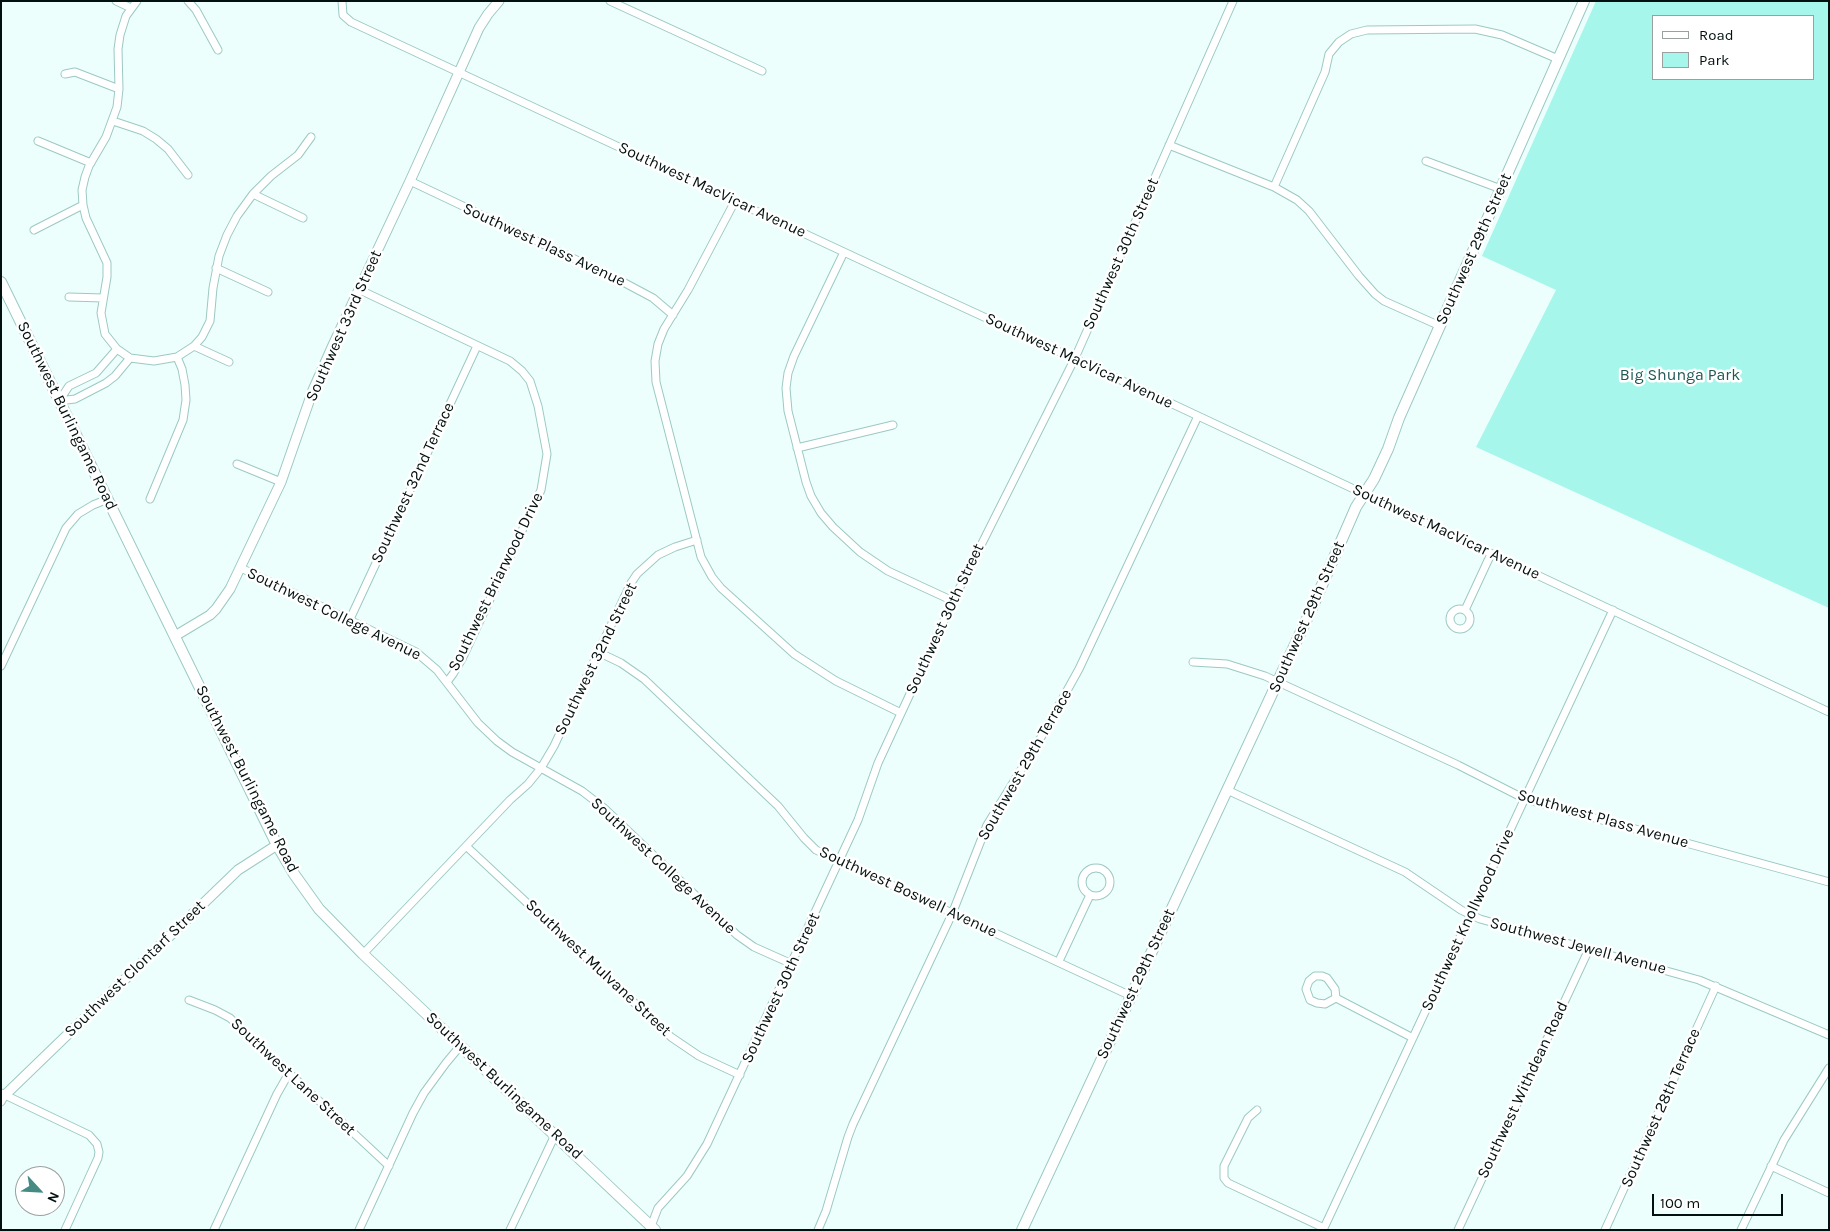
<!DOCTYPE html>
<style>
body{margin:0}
#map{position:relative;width:1830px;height:1231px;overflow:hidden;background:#edfffc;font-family:Karla,sans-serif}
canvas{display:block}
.frame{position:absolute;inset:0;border:2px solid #02110f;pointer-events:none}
.legend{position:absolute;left:1652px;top:15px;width:162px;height:65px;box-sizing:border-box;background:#fff;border:1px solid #9aa09f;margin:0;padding:6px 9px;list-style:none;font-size:15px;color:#02110f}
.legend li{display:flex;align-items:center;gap:10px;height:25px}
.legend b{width:25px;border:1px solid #9aa09f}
.north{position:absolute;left:15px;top:1166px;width:50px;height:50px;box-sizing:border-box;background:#fff;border:1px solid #9aa09f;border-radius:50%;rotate:115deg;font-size:14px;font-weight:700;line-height:20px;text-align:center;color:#02110f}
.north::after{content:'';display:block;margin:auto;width:18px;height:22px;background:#458b83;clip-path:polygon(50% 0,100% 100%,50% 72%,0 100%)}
.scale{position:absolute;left:1652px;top:1194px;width:131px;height:22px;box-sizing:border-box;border:2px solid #02110f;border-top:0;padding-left:6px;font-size:15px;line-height:18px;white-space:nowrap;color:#02110f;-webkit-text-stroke:4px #fff;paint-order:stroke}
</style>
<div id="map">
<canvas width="1830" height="1231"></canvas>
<div class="frame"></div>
<ul class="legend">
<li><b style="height:6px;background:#fff"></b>Road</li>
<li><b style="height:14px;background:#a7f6ec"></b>Park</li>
</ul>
<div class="north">N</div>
<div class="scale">100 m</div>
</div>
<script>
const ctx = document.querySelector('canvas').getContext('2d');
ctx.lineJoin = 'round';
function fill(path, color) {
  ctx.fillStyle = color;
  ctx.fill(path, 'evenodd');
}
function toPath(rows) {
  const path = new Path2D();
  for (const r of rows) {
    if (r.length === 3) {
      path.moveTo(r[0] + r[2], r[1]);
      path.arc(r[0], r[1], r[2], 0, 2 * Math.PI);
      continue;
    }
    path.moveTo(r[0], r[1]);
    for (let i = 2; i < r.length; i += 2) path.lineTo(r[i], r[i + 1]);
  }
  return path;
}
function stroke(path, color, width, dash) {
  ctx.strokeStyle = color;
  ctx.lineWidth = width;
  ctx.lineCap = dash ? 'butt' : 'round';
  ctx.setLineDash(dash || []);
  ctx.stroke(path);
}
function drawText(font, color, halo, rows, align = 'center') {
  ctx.font = font + ' Karla,sans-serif';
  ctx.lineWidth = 5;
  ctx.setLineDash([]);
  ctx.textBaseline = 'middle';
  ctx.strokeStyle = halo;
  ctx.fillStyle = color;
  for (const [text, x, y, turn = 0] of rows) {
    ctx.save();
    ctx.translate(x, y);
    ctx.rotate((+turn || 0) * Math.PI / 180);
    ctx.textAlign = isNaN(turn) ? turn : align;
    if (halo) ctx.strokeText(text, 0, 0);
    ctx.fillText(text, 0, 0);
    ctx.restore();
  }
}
fill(toPath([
 [1596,1,1829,1,1829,608,1476,447,1556,290,1482,256],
 [1654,16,1814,16,1814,79,1654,79]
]), '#a7f6ec');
const minor = toPath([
 [116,1,131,8],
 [188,1,196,10,218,50],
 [342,1,343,15,351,22,921,288,1164,400,1829,712],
 [610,1,762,71],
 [65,74,75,72,119,89],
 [113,121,143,131,156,139,168,149,188,175],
 [38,141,91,163],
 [1169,145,1274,187,1297,200,1309,211,1359,276,1375,294,1384,301,1440,326],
 [1426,161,1501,189],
 [410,181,623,282,653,298,673,315],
 [1274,187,1325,72,1329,54,1339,42,1351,34,1367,30,1475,29,1502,35,1558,59],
 [253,194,303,218],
 [735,201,688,290,664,329,658,344,655,361,656,382,701,557,712,577,721,588,794,654,836,681,901,713],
 [83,205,86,218,107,263,107,277,101,313,105,334,117,349,130,358,154,361,177,357,194,346,202,337,210,321,213,288,219,256,227,235,237,216,253,194,271,176,298,155,311,137],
 [34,230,83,205,82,190,85,177,89,166,106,137,117,107,119,89,118,49,120,35,126,16,137,1],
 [844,252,794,356,788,373,786,388,788,411,806,482,811,496,821,513,833,527,860,552,888,571,953,601],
 [216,268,268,292],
 [358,289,510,361,522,371,530,381,538,406,547,454,541,490,462,659,453,674,447,682],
 [69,297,103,298],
 [194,346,229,362],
 [59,401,75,399,106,383,115,376,130,358],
 [59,401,69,386,96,373,117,349],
 [797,448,893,425],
 [237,464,281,482],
 [150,499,183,420,186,400,185,385,182,369,177,357],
 [241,568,416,652,437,670,478,723,497,741,512,752,582,791,604,808,737,935,754,947,792,964],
 [1460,619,10],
 [1465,610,1491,554],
 [350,619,477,346],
 [598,652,621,663,644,679,778,806,804,838,816,850,1131,996],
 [1193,662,1227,664,1265,676,1458,765,1525,799,1829,882],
 [1,666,66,528,78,514,93,505,108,499],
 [1227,790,1405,872,1461,910,1480,919,1699,980,1829,1035],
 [466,846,671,1037,699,1056,740,1075],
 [1096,882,14],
 [363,954,510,800,528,784,541,768,554,746,631,583,637,574,658,555,675,547,697,540],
 [1059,961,1090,895],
 [1336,998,1325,1004,1317,1003,1310,1000,1306,989,1309,981,1315,976,1322,976,1327,978,1335,989,1336,998,1413,1038],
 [189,1000,215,1010,230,1018,389,1166],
 [1,1102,5,1095,89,1135,97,1144,99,1152,98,1158,65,1230],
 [1257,1110,1248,1118,1224,1166,1224,1178,1228,1183,1324,1228],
 [1771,1166,1829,1193],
 [650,1229,658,1208,687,1176,707,1144,858,820,878,763,953,601,1075,358,1233,1],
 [214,1230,277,1094,289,1073],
 [359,1230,413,1113,424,1093,446,1063,461,1045],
 [510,1230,555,1135],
 [818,1230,826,1211,848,1137,853,1124,952,914,987,825,1043,734,1079,669,1198,416],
 [1323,1230,1613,610],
 [1458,1230,1589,949],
 [1605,1230,1716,986],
 [1741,1230,1784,1140,1829,1068]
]);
const tertiary = toPath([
 [175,636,210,615,216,609,230,589,281,482,313,390,333,345,410,181,479,28,488,14,499,1],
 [1,1094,5,1095,238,870,277,845]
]);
const secondary = toPath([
 [1,282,277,845,294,874,319,909,363,954,655,1230],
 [1022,1230,1312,608,1356,507,1374,479,1388,449,1399,418,1584,1]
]);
stroke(minor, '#9cc9c3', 9);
stroke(tertiary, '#9cc9c3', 11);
stroke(secondary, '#9cc9c3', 12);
stroke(minor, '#fff', 7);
stroke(tertiary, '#fff', 9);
stroke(secondary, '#fff', 10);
drawText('16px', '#02110f', '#fff', [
 ["Southwest MacVicar Avenue",712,190,25],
 ["Southwest Plass Avenue",544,245,25],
 ["Southwest 29th Street",1474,249,-66],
 ["Southwest 30th Street",1121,254,-66],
 ["Southwest 33rd Street",344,326,-66],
 ["Southwest MacVicar Avenue",1079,361,25],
 ["Southwest Burlingame Road",67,416,64],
 ["Southwest 32nd Terrace",413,483,-65],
 ["Southwest MacVicar Avenue",1446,532,25],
 ["Southwest Briarwood Drive",496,582,-64],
 ["Southwest College Avenue",334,614,26],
 ["Southwest 29th Street",1307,617,-66],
 ["Southwest 30th Street",945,619,-65],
 ["Southwest 32nd Street",596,659,-64],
 ["Southwest 29th Terrace",1025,765,-60],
 ["Southwest Burlingame Road",247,779,63],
 ["Southwest Plass Avenue",1603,819,16],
 ["Southwest College Avenue",663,866,43],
 ["Southwest Boswell Avenue",908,892,25],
 ["Southwest Knollwood Drive",1468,920,-65],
 ["Southwest Jewell Avenue",1578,946,15],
 ["Southwest Mulvane Street",598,968,43],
 ["Southwest Clontarf Street",135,969,-44],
 ["Southwest 29th Street",1136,984,-65],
 ["Southwest 30th Street",781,988,-65],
 ["Southwest Lane Street",293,1077,43],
 ["Southwest Burlingame Road",504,1086,43],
 ["Southwest Withdean Road",1523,1090,-65],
 ["Southwest 28th Terrace",1661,1108,-66]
]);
drawText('16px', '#1f5954', '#fff', [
 ["Big Shunga Park",1680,375]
]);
</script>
